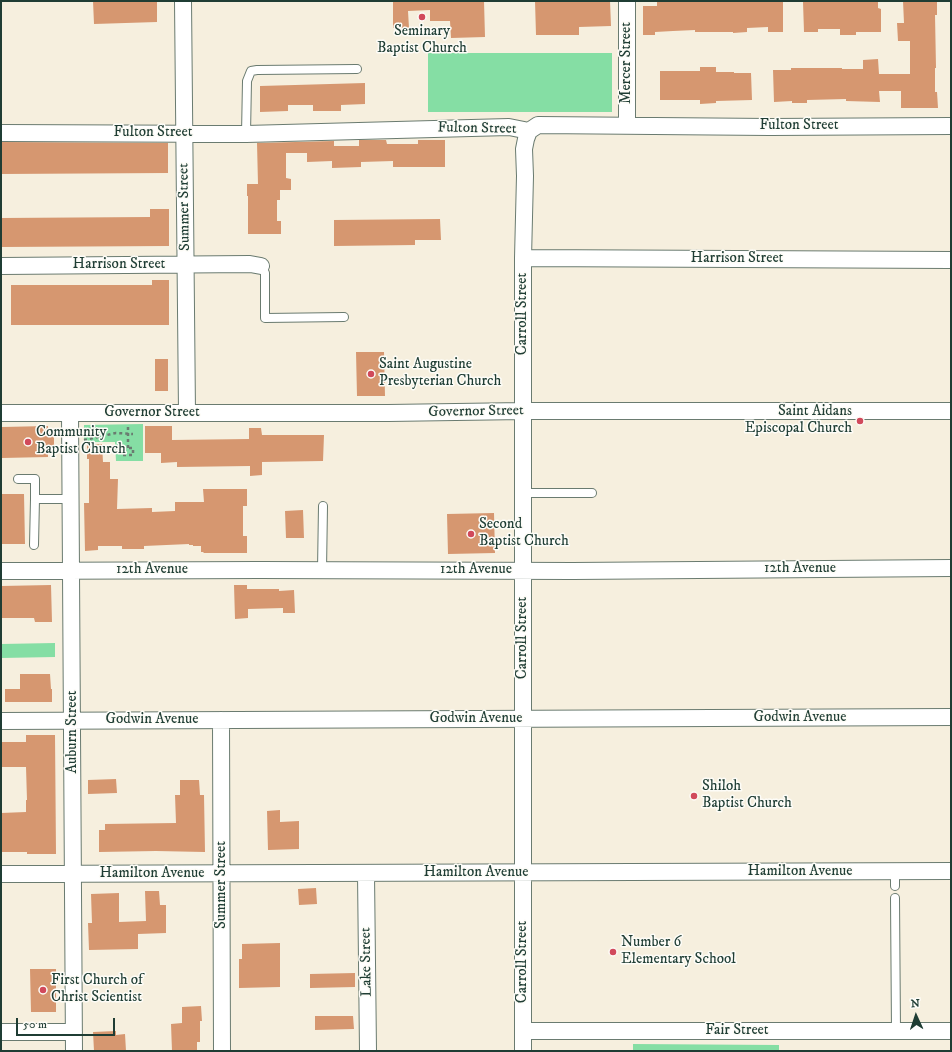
<!DOCTYPE html>
<style>
body{margin:0}
#map{position:relative;width:952px;height:1052px;overflow:hidden;background:#f6efde;font-family:"IM FELL DW Pica",serif}
canvas{display:block}
.frame{position:absolute;inset:0;border:2px solid #1f3d34;pointer-events:none}
.north{position:absolute;left:896px;top:996px;width:40px;height:40px;-webkit-text-stroke:3px #fdfcf7;paint-order:stroke;rotate:357deg;font-size:11px;font-weight:700;line-height:16px;text-align:center;color:#1f3d34}
.north::after{content:'';display:block;margin:auto;width:14px;height:18px;background:#1f3d34;clip-path:polygon(50% 0,100% 100%,50% 72%,0 100%)}
.scale{position:absolute;left:16px;top:1018px;width:99px;height:18px;box-sizing:border-box;border:2px solid #1f3d34;border-top:0;padding-left:5px;font-size:12px;line-height:14px;white-space:nowrap;color:#1f3d34;-webkit-text-stroke:3px #fdfcf7;paint-order:stroke}
</style>
<div id="map">
<canvas width="952" height="1052"></canvas>
<div class="frame"></div>
<div class="north">N</div>
<div class="scale">50 m</div>
</div>
<script>
const ctx = document.querySelector('canvas').getContext('2d');
ctx.lineJoin = 'round';
function fill(path, color) {
  ctx.fillStyle = color;
  ctx.fill(path, 'evenodd');
}
function toPath(rows) {
  const path = new Path2D();
  for (const r of rows) {
    path.moveTo(r[0], r[1]);
    for (let i = 2; i < r.length; i += 2) path.lineTo(r[i], r[i + 1]);
  }
  return path;
}
function stroke(path, color, width, dash) {
  ctx.strokeStyle = color;
  ctx.lineWidth = width;
  ctx.lineCap = dash ? 'butt' : 'round';
  ctx.setLineDash(dash || []);
  ctx.stroke(path);
}
function drawText(font, color, halo, rows, align = 'center') {
  ctx.font = font + ' "IM FELL DW Pica",serif';
  ctx.lineWidth = 3;
  ctx.setLineDash([]);
  ctx.textBaseline = 'middle';
  ctx.strokeStyle = halo;
  ctx.fillStyle = color;
  for (const [text, x, y, turn = 0] of rows) {
    ctx.save();
    ctx.translate(x, y);
    ctx.rotate((+turn || 0) * Math.PI / 180);
    ctx.textAlign = isNaN(turn) ? turn : align;
    if (halo) ctx.strokeText(text, 0, 0);
    ctx.fillText(text, 0, 0);
    ctx.restore();
  }
}
fill(toPath([
 [428,53,612,53,612,112,428,112],
 [143,424,143,461,116,461,115,442,84,442,84,425],
 [55,643,55,657,1,658,1,644],
 [633,1044,779,1045,779,1051,633,1051]
]), '#85dea4');
fill(toPath([
 [93,1,157,1,157,22,94,24],
 [393,1,484,1,485,37,451,38,450,21,430,21,430,10,408,11,409,28,393,28],
 [535,1,610,1,611,26,579,27,579,35,536,35],
 [657,1,783,1,783,32,768,32,768,27,747,28,747,32,733,33,733,32,695,32,695,30,673,31,655,32,655,35,643,35,643,6,657,6],
 [819,1,878,1,878,8,881,9,881,32,856,32,856,35,840,35,840,29,818,29,818,32,804,32,803,2],
 [903,1,937,1,937,15,935,15,936,68,935,68,935,92,937,92,938,108,901,108,901,91,879,91,880,102,846,101,846,99,807,100,807,103,792,103,792,101,774,102,773,70,791,70,791,68,842,68,842,69,863,69,863,60,878,59,879,74,910,74,910,41,898,41,897,23,904,23],
 [700,67,716,67,716,72,734,72,734,73,751,73,752,100,716,101,716,103,700,104,700,100,660,100,660,71,700,71],
 [365,83,365,104,341,105,341,111,313,111,313,105,288,105,288,111,260,112,260,86],
 [359,140,386,140,387,144,418,144,418,140,445,140,445,167,393,167,393,161,361,162,361,167,332,168,332,161,307,162,307,153,286,153,286,178,291,179,291,190,280,190,280,200,277,200,277,221,281,221,281,234,248,234,248,196,247,196,247,184,258,184,257,143,334,141,334,146,359,146],
 [1,142,168,143,168,173,1,174],
 [150,209,169,209,169,246,1,247,1,218,150,217],
 [440,219,441,240,415,240,415,245,334,246,334,220],
 [152,280,169,280,169,325,11,325,11,285,152,285],
 [356,352,384,352,385,396,357,396],
 [155,359,168,359,168,391,155,391],
 [48,426,48,434,54,434,54,450,48,450,48,457,2,458,2,427],
 [145,426,172,426,172,440,249,439,249,428,261,428,262,435,324,435,323,461,262,462,262,475,250,476,250,466,177,467,177,462,161,463,161,453,145,453],
 [102,444,103,462,110,462,110,479,118,479,117,509,152,508,152,512,175,511,175,502,204,502,203,489,247,489,247,506,243,506,243,536,247,536,247,553,204,553,203,552,201,552,201,546,193,546,193,545,189,545,189,544,144,546,144,549,122,549,122,546,98,546,98,550,85,551,84,503,89,503,89,459,87,459,87,445],
 [1,494,24,494,25,544,1,544],
 [303,510,304,538,286,538,285,511],
 [494,513,495,553,448,554,447,514],
 [51,585,52,622,35,622,34,618,1,618,1,586],
 [234,585,247,585,247,589,279,589,279,591,294,590,295,613,283,613,283,608,248,609,248,618,235,619],
 [20,674,50,674,51,689,52,689,52,702,5,702,5,689,20,689],
 [26,735,55,735,56,854,27,854,27,852,1,852,1,813,26,812,26,800,27,800,26,767,1,767,1,742,26,742],
 [116,779,117,793,88,794,88,780],
 [180,780,199,780,200,795,204,795,205,852,156,851,99,852,99,830,105,830,105,824,176,823,175,795,180,795],
 [280,810,280,822,299,821,299,849,268,850,267,811],
 [316,888,317,904,299,905,298,889],
 [145,891,159,891,160,905,166,905,166,933,138,934,138,949,89,950,88,923,92,923,91,894,119,893,119,922,146,921],
 [280,943,280,987,239,988,239,959,242,959,242,944],
 [30,969,56,969,56,1012,31,1012],
 [355,973,355,987,310,988,310,974],
 [201,1006,202,1021,200,1021,200,1042,197,1042,197,1051,172,1051,171,1024,182,1023,182,1007],
 [315,1016,353,1016,354,1029,315,1030],
 [116,1031,116,1035,125,1034,126,1051,94,1051,93,1032]
]), '#d69770');
const lane = toPath([
 [246,134,247,81,251,71,257,70,357,69],
 [261,266,265,273,265,318,344,317],
 [18,479,35,479,35,499,71,499],
 [523,493,592,493],
 [34,545,35,499],
 [322,570,323,506],
 [895,872,895,886],
 [895,898,896,1031]
]);
const street = toPath([
 [183,1,187,413],
 [627,1,627,125],
 [1,133,246,134,509,127,529,131,538,125,770,127,951,126],
 [523,258,951,260],
 [1,266,250,264,261,266],
 [1,413,388,413,523,411,951,411],
 [70,413,74,1051],
 [1,571,259,570,573,571,951,568],
 [221,720,222,1051],
 [1,721,951,717],
 [1,874,951,871],
 [366,874,368,1051],
 [523,1031,951,1031],
 [1,1032,74,1032],
 [523,1051,523,258,525,176,524,149,526,139,529,131]
]);
stroke(lane, '#6a7b70', 10);
stroke(street, '#6a7b70', 18);
stroke(toPath([
 [128,427,128,448],
 [84,440,116,433,133,434],
 [123,448,133,448,133,455,123,455,123,448]
]), '#6a7b70', 2.5, [3, 3]);
stroke(lane, '#fff', 8);
stroke(street, '#fff', 16);
for (const [x, y, r, color] of [
 [422,17,4,"#d1495b"],
 [371,374,4,"#d1495b"],
 [860,421,4,"#d1495b"],
 [28,442,4,"#d1495b"],
 [471,534,4,"#d1495b"],
 [694,796,4,"#d1495b"],
 [613,952,4,"#d1495b"],
 [43,990,4,"#d1495b"]
]) {
  const dot = new Path2D();
  dot.arc(x, y, r, 0, 2 * Math.PI);
  ctx.fillStyle = color;
  ctx.fill(dot);
  stroke(dot, '#fdfcf7', 1.5);
}
drawText('15px', '#1f3d34', '#fdfcf7', [
 ["Seminary",422,32,"center"],
 ["Baptist Church",422,49,"center"],
 ["Saint Augustine",379,365],
 ["Presbyterian Church",379,382],
 ["Saint Aidans",852,412,"right"],
 ["Episcopal Church",852,429,"right"],
 ["Community",36,433],
 ["Baptist Church",36,450],
 ["Second",479,525],
 ["Baptist Church",479,542],
 ["Shiloh",702,787],
 ["Baptist Church",702,804],
 ["Number 6",621,943],
 ["Elementary School",621,960],
 ["First Church of",51,981],
 ["Christ Scientist",51,998]
], 'left');
drawText('15px', '#1f3d34', '#fdfcf7', [
 ["Mercer Street",627,63,-90],
 ["Fulton Street",799,126],
 ["Fulton Street",477,129,1],
 ["Fulton Street",153,133],
 ["Summer Street",185,207,-91],
 ["Harrison Street",737,259],
 ["Harrison Street",119,265],
 ["Carroll Street",523,314,-90],
 ["Governor Street",476,412,-1],
 ["Governor Street",152,413],
 ["12th Avenue",800,569],
 ["12th Avenue",152,570],
 ["12th Avenue",476,570],
 ["Carroll Street",523,638,-90],
 ["Godwin Avenue",800,718],
 ["Godwin Avenue",476,719],
 ["Godwin Avenue",152,720],
 ["Auburn Street",73,732,-90],
 ["Hamilton Avenue",800,872],
 ["Hamilton Avenue",476,873],
 ["Hamilton Avenue",152,874],
 ["Summer Street",222,885,-90],
 ["Lake Street",367,962,-91],
 ["Carroll Street",523,962,-90],
 ["Fair Street",737,1031]
]);
</script>
